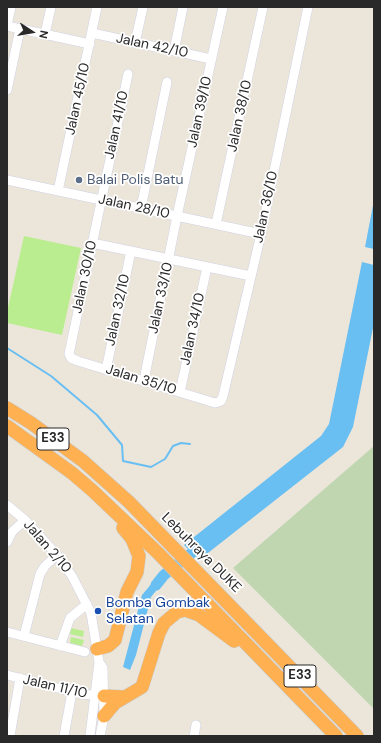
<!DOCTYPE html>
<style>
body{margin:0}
#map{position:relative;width:381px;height:743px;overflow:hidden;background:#ece6da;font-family:"DM Sans",sans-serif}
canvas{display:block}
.frame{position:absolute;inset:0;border:8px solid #292929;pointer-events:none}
.north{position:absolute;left:12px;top:12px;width:40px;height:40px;-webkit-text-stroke:3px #fff;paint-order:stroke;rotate:102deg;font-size:11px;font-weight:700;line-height:16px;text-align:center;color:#292929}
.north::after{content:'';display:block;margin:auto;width:14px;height:18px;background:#292929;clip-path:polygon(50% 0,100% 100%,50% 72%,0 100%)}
</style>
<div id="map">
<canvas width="381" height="743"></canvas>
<div class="frame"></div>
<div class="north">N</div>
</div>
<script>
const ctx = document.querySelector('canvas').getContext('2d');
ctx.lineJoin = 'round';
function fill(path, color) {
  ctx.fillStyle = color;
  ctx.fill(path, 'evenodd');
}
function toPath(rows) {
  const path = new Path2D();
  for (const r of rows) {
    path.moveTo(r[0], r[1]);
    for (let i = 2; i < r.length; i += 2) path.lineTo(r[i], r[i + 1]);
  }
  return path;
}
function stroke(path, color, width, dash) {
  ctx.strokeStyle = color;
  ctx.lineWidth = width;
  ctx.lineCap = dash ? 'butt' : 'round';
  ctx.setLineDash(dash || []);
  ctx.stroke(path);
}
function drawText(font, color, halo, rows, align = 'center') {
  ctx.font = font + ' "DM Sans",sans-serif';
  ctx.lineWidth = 3.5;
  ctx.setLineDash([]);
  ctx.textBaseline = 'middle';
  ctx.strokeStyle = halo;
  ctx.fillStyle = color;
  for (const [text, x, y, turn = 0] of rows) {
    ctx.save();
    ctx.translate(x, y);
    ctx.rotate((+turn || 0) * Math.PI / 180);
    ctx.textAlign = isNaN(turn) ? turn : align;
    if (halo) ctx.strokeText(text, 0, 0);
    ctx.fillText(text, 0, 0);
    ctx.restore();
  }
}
fill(toPath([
 [374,446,374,709,233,568]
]), '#bfd6b1');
fill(toPath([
 [24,236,81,248,62,335,7,323,7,312],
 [71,628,84,631,83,637,70,634],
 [71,637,84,640,82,646,70,643]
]), '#baed8f');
fill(toPath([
 [374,200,374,249,365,247],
 [362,262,374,265,374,323,353,427,343,447,199,560,184,545,321,436,329,424],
 [163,570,168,576,151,597,136,655,130,670,123,667,142,595]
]), '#69bef2');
stroke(toPath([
 [7,348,51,376,97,415,122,445,123,461,151,467,165,459,173,446,181,443,190,444]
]), '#69bef2', 2);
stroke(toPath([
 [156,585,164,575,203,544]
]), '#69bef2', 11);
const minor = toPath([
 [7,25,11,7],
 [7,26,90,44],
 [92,33,211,59],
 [45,34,51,7],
 [135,43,143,7],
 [174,51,183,7],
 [128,74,69,354,71,358,78,361,215,403,221,401,223,396,261,234,308,7],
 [7,90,20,29],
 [7,180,261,234],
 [58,191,97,7],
 [141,208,167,82],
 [216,224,263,7],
 [92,243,251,276],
 [106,370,131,251],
 [144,380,177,216,223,7],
 [180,392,207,267],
 [7,505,25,520,57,555,72,576,91,613,99,662,103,668,104,716,100,736],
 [7,542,12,532,25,520],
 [7,632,85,652],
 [24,636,40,574,45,566,57,555],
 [60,646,70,618,87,604],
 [7,675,81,694,104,696],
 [10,736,20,678],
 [64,736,72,692],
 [90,736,99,662],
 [194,736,196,725]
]);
const highway = toPath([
 [7,408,31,423,83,461,129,502,357,736],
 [7,426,72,473,93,491,158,553,336,736],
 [97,649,108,646,115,640,127,592,137,572,139,556,132,539,123,528],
 [104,696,123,697],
 [104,716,115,703,142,687,159,633,164,623,177,612,185,610,199,615,234,641]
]);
stroke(minor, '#cfd1e3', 10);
stroke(highway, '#c7c7c7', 14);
stroke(minor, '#fff', 9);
stroke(highway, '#ffb152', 13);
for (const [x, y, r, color] of [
 [79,180,4,"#5c6f8a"],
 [98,611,4,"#1a4fb4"]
]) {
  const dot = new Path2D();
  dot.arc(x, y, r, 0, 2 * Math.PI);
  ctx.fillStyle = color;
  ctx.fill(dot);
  stroke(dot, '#fff', 1.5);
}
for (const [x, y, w] of [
 [53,439,32],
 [300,676,32]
]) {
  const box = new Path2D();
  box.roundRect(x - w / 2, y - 11, w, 22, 3);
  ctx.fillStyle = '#fff';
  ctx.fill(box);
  stroke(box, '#292929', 1);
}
drawText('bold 13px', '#292929', null, [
 ["E33",53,439],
 ["E33",300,676]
]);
drawText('14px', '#292929', '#fff', [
 ["Jalan 42/10",152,46,12],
 ["Jalan 45/10",78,99,-78],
 ["Jalan 39/10",200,112,-78],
 ["Jalan 38/10",240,116,-78],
 ["Jalan 41/10",117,125,-78],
 ["Jalan 28/10",134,207,12],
 ["Jalan 36/10",266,207,-78],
 ["Jalan 30/10",85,277,-78],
 ["Jalan 33/10",161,298,-78],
 ["Jalan 32/10",118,310,-78],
 ["Jalan 34/10",193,329,-78],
 ["Jalan 35/10",141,380,17],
 ["Jalan 2/10",47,547,49],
 ["Lebuhraya DUKE",201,553,45],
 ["Jalan 11/10",55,687,13]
]);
drawText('14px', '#4e5e75', '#fff', [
 ["Balai Polis Batu",87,180]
], 'left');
drawText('14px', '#164399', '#fff', [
 ["Bomba Gombak",106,603],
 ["Selatan",106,619]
], 'left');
</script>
